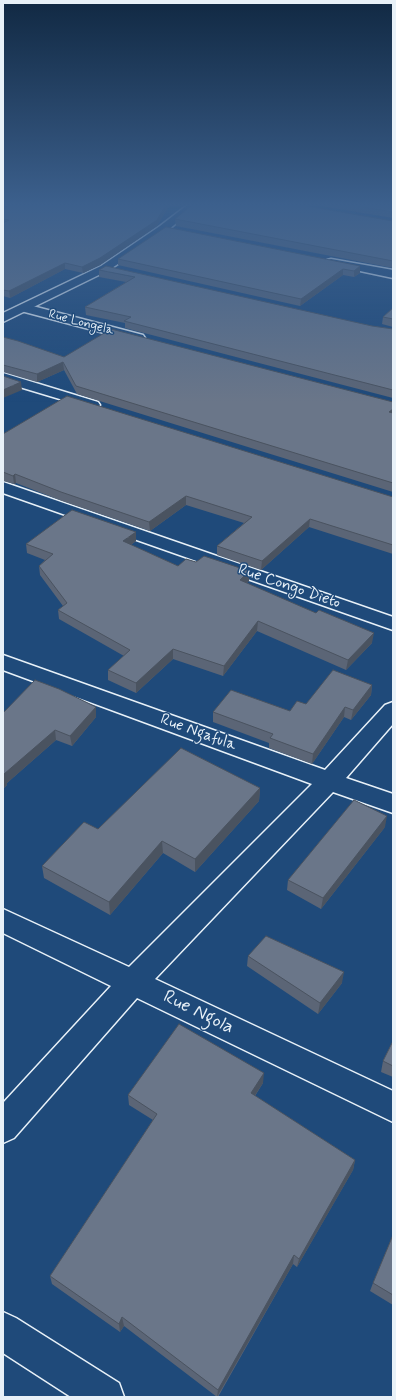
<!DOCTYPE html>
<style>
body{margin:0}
#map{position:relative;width:396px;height:1400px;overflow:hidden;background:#1f4a7a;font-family:Mynerve,sans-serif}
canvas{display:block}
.frame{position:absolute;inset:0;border:4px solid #e8f1f8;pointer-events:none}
</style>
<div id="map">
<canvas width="396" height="1400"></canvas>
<div class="frame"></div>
</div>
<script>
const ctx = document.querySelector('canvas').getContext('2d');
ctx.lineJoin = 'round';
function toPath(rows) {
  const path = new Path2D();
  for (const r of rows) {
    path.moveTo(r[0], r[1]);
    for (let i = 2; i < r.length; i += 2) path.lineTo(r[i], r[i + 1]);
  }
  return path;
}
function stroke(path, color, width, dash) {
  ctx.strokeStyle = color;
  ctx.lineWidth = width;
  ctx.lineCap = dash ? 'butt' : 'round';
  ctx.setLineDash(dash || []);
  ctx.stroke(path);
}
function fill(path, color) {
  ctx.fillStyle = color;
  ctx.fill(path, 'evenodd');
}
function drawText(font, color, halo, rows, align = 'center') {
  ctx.font = font + ' Mynerve,sans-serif';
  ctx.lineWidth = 3;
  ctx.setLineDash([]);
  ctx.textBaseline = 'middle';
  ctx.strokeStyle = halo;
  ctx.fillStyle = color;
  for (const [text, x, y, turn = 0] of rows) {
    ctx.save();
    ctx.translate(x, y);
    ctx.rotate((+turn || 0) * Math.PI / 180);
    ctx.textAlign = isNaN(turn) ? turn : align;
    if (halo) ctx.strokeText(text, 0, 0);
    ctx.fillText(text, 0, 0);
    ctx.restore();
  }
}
const minor = toPath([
 [3,206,12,206,3,211,3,206],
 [331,259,393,270,393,278,327,264,325,262,327,260,331,259],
 [25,304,143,335,145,338,143,341,138,342,21,311,19,308,21,305,25,304],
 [3,373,98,402,100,405,98,408,93,409,3,382,3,373],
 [3,482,393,617,393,630,3,493,3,482],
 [3,655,325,770,385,705,393,702,393,724,346,778,393,794,393,813,333,792,155,979,393,1091,393,1122,137,998,14,1138,3,1143,3,1103,111,986,3,933,3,909,129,967,312,784,3,670,3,655],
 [3,1312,16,1318,119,1383,124,1397,71,1397,3,1353,3,1312]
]);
const primary = toPath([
 [186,206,197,206,168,230,109,270,3,322,3,313,101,266,160,226,186,206]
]);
stroke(minor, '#e8f1f8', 3);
stroke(primary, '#e8f1f8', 3);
fill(minor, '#1f4a7a');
fill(primary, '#1f4a7a');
fill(toPath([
 [9,206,169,206,157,226,100,265,83,273,65,269,10,298,3,296,3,210],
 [320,206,393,206,393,218],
 [175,219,393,221,393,268,176,226],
 [118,259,360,266,360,273,354,277,343,275,300,306,118,265],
 [99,270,372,326,393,329,393,398,125,328,125,323,86,315,85,307,126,282,99,277],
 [393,308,393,327,382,324,383,317],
 [3,337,64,357,393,402,393,492,77,394,64,370,37,382,3,372],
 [3,434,393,497,393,554,309,527,261,570,217,555,217,546,244,523,186,505,150,531,62,501,16,483,14,484,3,481],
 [136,541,131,545,178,566,196,562,249,571,249,581,247,583,372,643,346,670,257,631,223,676,173,659,136,693,108,680,108,670,124,656,59,619,58,610,63,606,40,575,39,566,45,560,27,553,26,544],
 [372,685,371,695,351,720,344,717,312,764,269,748,269,743,213,722,213,712,290,711,306,704],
 [96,707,96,717,72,746,56,740,7,783,7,785,3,789,3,713],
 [260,788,259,801,195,872,163,853,110,915,44,878,42,866,98,829],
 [385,827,321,909,287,890,288,880],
 [248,956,342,983,318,1014,247,966],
 [393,1041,393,1077,381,1072,383,1061],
 [263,1083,255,1096,355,1160,353,1170,297,1267,293,1264,218,1397,217,1397,124,1326,120,1332,52,1284,50,1276,153,1120,129,1105,128,1095],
 [393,1235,393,1305,370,1291,373,1283]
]), '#5b6576');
fill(toPath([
 [165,206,169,206,157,226,100,265,83,273,82,267],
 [65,263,65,269,10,298,9,291],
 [360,266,360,273,354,277,354,271],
 [343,269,343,275,300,306,301,299],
 [63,362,64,370,37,382,37,374],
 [21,382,22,390,3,398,3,390],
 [393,409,393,416,389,412],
 [15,474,16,483,14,484,13,476],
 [186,496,186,505,150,531,149,522],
 [310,519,309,527,261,570,262,561],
 [136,532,136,541,123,551,123,541],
 [249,571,249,581,240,589,240,580],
 [258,621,257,631,223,676,224,666],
 [374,633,372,643,346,670,348,660],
 [173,649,173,659,136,693,136,683],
 [372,685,371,695,351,720,353,710],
 [96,707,96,717,72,746,70,736],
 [345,707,344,717,312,764,313,754],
 [55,730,56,740,7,783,7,785,3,789,3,777,4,774],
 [260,788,259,801,195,872,195,859],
 [387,816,385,827,321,909,323,898],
 [162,841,163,853,110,915,109,902],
 [344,972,342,983,318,1014,320,1003],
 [264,1073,263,1083,250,1103,251,1093],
 [355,1160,353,1170,297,1267,299,1259],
 [294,1255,293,1264,217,1397,218,1390],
 [122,1317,124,1326,120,1332,119,1324]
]), '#4a5360');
const building = toPath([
 [9,206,165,206,157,220,100,258,82,267,65,263,9,291,3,290,3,223,9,220,3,219,3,210,9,206],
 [191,206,306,206,393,221,393,261,175,219,191,206],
 [357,206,393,206,393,212,357,206],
 [166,227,360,266,354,271,343,269,301,299,118,259,166,227],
 [106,266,372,326,393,329,393,390,124,321,131,317,85,307,135,277,99,270,106,266],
 [393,308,393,319,383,317,393,308],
 [111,329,393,402,393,409,389,412,393,413,393,483,76,386,63,362,37,374,3,365,3,337,18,341,64,357,111,329],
 [3,376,21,382,3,390,3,376],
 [67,396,393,497,393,545,310,519,262,561,217,546,252,517,186,496,149,522,61,492,15,474,13,476,3,472,3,434,67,396],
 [72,510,136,532,123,541,178,566,186,559,196,562,204,556,249,571,240,580,316,613,319,610,374,633,348,660,258,621,224,666,173,649,136,683,108,670,130,650,58,610,67,603,39,566,53,554,26,544,72,510],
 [333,670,372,685,353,710,345,707,313,754,270,738,273,734,213,712,231,690,290,711,297,701,306,704,333,670],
 [35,680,59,689,96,707,70,736,55,730,4,774,5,775,3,777,3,713,35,680],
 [181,748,260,788,195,859,162,841,109,902,42,866,84,822,98,829,181,748],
 [354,800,387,816,323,898,288,880,354,800],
 [266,936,344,972,320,1003,248,956,266,936],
 [179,1024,264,1073,251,1093,355,1160,299,1259,294,1255,218,1390,122,1317,119,1324,50,1276,157,1114,128,1095,179,1024],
 [393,1041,393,1066,383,1061,393,1041],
 [393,1235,393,1295,373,1283,393,1235]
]);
fill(building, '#6a7689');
stroke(building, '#4a5360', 1);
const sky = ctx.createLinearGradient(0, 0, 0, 402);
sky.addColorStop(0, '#112943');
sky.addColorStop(0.51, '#3c608d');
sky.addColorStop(1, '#3c608d00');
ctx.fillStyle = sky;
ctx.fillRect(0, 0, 396, 402);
drawText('13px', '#e8f1f8', '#1f4a7a', [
 ["Rue Longela",81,323,15]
]);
drawText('16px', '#e8f1f8', '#1f4a7a', [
 ["Rue Congo Dieto",289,587,19],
 ["Rue Ngafula",198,733,20]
]);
drawText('19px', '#e8f1f8', '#1f4a7a', [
 ["Rue Ngola",198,1013,26]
]);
</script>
